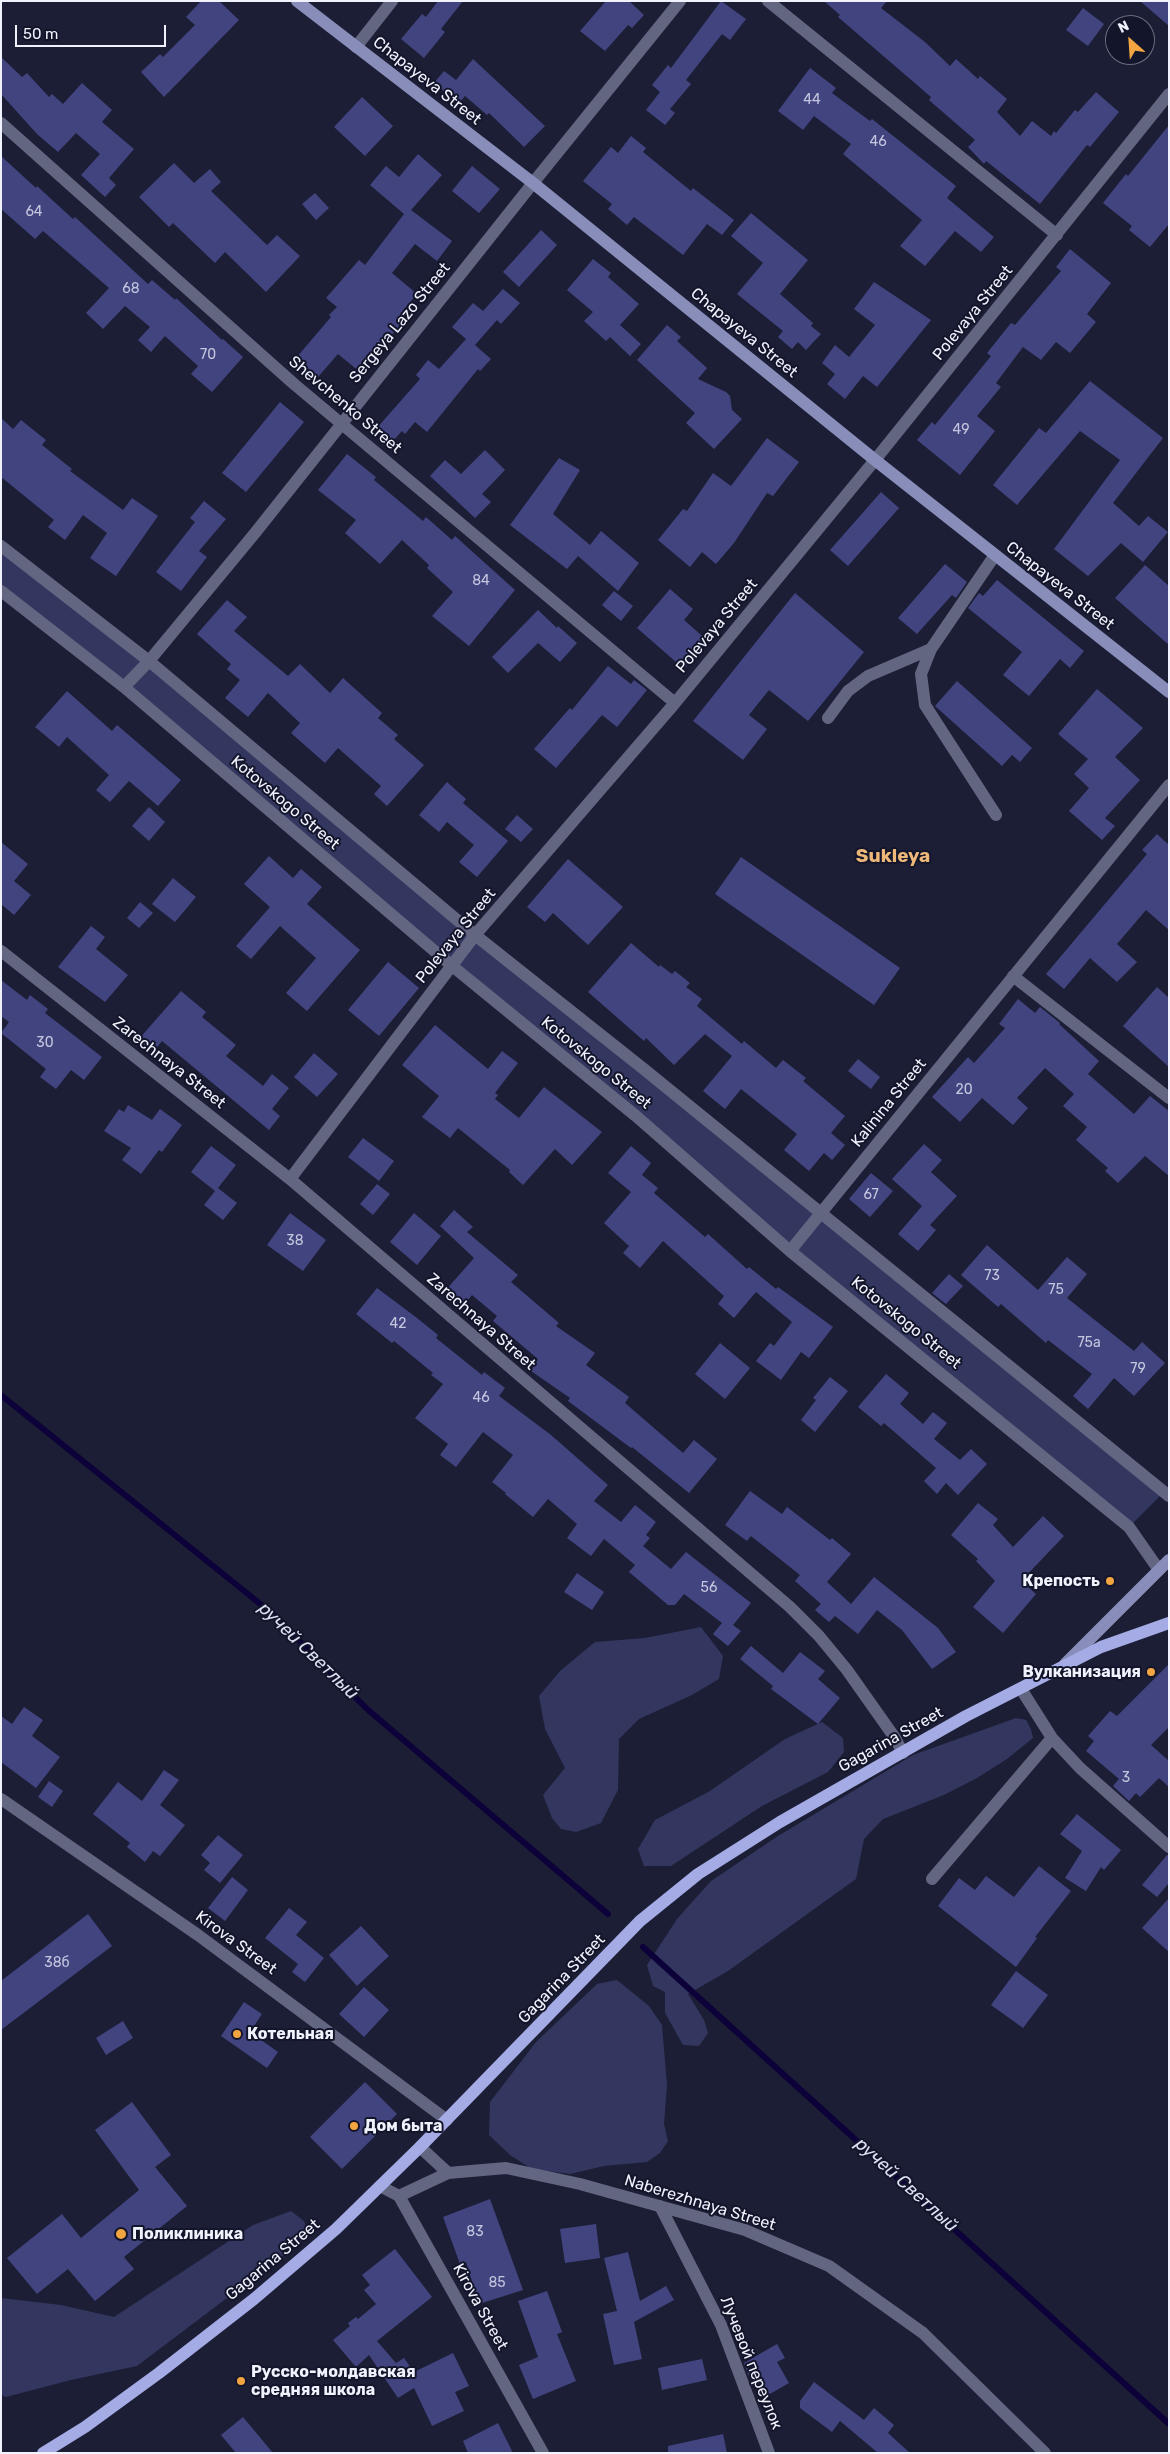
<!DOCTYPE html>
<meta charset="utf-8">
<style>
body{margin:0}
#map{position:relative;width:1170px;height:2454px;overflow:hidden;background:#1c1e35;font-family:Rubik,sans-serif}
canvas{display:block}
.frame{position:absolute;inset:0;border:2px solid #f0f2fe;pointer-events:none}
.north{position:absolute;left:1105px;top:15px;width:50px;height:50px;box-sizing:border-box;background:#13152a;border:1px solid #6b6d7f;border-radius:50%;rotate:334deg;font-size:14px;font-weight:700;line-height:20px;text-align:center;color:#f0f2fe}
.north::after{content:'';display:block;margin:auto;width:18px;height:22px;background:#f2a541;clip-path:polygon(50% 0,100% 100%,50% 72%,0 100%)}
.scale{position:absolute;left:15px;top:25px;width:151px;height:22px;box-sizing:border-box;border:2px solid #f0f2fe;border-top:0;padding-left:6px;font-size:15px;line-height:18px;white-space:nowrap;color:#f0f2fe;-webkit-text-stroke:4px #13152a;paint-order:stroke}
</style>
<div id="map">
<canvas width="1170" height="2454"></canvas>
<div class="frame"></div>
<div class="north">N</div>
<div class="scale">50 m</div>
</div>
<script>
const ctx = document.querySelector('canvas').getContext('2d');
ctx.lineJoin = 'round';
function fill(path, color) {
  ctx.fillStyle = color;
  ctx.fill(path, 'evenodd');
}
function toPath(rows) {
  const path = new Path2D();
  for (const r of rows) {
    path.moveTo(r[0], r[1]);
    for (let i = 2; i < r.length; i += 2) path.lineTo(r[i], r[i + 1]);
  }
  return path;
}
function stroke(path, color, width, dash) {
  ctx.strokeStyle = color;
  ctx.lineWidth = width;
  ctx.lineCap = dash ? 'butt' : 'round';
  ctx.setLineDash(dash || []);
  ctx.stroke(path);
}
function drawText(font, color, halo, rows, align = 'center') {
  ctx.font = font + ' Rubik,sans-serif';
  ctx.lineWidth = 4;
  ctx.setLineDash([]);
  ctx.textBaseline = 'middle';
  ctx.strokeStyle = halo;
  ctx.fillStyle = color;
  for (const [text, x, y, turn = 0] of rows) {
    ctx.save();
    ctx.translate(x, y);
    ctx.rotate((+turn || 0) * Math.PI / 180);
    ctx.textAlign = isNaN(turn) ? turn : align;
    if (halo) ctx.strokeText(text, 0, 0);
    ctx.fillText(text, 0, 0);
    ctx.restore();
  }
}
fill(toPath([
 [1,544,1164,1492,1129,1527,1,591],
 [701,1627,723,1656,719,1679,692,1695,639,1719,619,1739,618,1790,601,1823,576,1832,561,1829,552,1818,543,1795,565,1768,545,1729,539,1696,560,1671,595,1642,645,1638],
 [1016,1718,1026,1720,1031,1729,1033,1738,1007,1759,977,1778,944,1795,883,1819,864,1839,856,1879,728,1971,688,1994,704,2020,708,2033,699,2046,683,2045,665,2013,665,1992,653,1986,647,1965,677,1919,711,1881,778,1836,913,1755],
 [822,1722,843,1738,844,1752,828,1772,762,1806,671,1866,644,1866,638,1849,655,1820,710,1791,785,1739],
 [617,1980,649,2006,662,2025,667,2085,664,2124,668,2141,660,2153,647,2162,604,2166,570,2174,532,2169,510,2155,489,2135,490,2102,536,2042,597,1984],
 [291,2211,304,2221,309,2236,137,2366,71,2380,6,2397,1,2395,1,2298,61,2305,114,2317,253,2225]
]), '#33365f');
stroke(toPath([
 [1,1395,274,1615,367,1709,608,1914],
 [643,1947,1169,2424]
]), '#0c0239', 6);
fill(toPath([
 [201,1,219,1,239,20,164,97,141,72,160,54,163,57,195,25,186,17],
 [438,1,463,1,441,29,445,32,424,58,401,39,422,14,426,17],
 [606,1,629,1,644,15,632,28,628,25,605,51,580,31],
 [721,1,746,19,730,40,722,34,686,80,691,84,670,109,675,113,665,125,646,110,660,92,652,85,668,65,671,68],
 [824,1,887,1,881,8,925,42,950,66,956,59,978,79,980,76,1007,99,997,112,1020,136,1032,121,1051,136,1054,131,1056,133,1075,110,1078,112,1096,92,1119,112,1090,147,1087,145,1040,204,986,161,984,164,968,147,975,140,929,100,931,97,838,17,840,15],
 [1140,1,1169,1,1169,26],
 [1083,8,1104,24,1088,46,1066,30],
 [1,57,22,77,27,73,49,97,52,94,63,104,82,83,112,110,102,122,134,149,109,178,116,185,105,197,81,175,100,154,76,133,58,152,37,134,1,94],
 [473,59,545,126,524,147,489,113,487,115,465,96,459,103,434,83,444,71,456,80],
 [810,68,836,88,832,93,870,121,872,119,956,186,947,198,994,237,981,252,955,231,925,266,900,246,922,220,843,154,851,144,814,116,803,130,778,111],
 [362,97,393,126,365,156,334,127],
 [1169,125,1169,224,1150,247,1129,230,1132,226,1103,203,1126,174,1128,176],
 [631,136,646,148,643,152,691,191,693,188,734,220,722,235,707,224,683,255,634,217,627,225,608,209,612,204,583,181,611,147,618,153],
 [418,154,442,175,411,210,452,241,437,261,415,244,392,273,417,294,400,314,406,318,360,372,338,354,318,377,296,358,331,317,329,315,337,307,326,298,359,260,365,265,404,214,370,185,386,166,399,177],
 [1,156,36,188,37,186,73,219,75,217,148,284,152,280,175,300,176,298,222,340,223,339,243,357,212,392,191,374,198,366,165,336,151,352,138,340,150,327,125,306,103,329,86,313,109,288,43,231,35,239,1,209],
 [174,163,194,183,210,169,221,182,211,191,267,245,277,235,300,256,266,292,225,252,215,263,173,223,169,227,139,197],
 [472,166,500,189,479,213,452,191],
 [315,193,329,208,316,220,302,204],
 [751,213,808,260,780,294,813,323,811,326,821,334,806,350,798,342,792,349,778,337,783,331,737,294,763,263,731,236],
 [541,230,557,245,519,287,503,272],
 [1070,249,1111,283,1087,314,1096,322,1070,353,1056,342,1041,360,1023,347,996,383,1001,387,977,416,995,431,960,475,917,440,932,422,935,425,991,356,987,353,1011,323,1015,325,1061,271,1056,267],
 [593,259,611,273,608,277,639,304,620,325,641,344,630,356,610,337,606,341,584,321,593,312,567,290],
 [874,282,931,320,877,387,863,376,845,399,827,384,835,374,822,363,835,345,849,357,875,325,854,309],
 [503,289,520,303,501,324,497,320,475,345,491,359,480,371,478,369,427,432,415,422,405,434,402,431,392,442,376,429,420,379,416,375,428,360,439,369,466,339,452,327,473,303,483,311],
 [667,325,681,337,677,341,707,368,698,379,726,392,730,396,732,410,742,419,714,449,686,423,695,413,637,360],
 [1090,381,1163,438,1113,503,1139,526,1148,516,1168,532,1143,562,1121,543,1088,576,1054,549,1120,460,1080,431,1017,505,993,485,1039,428,1046,433],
 [280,402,304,422,246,492,222,473],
 [1,418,13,429,21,420,46,440,42,445,72,469,70,471,123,510,132,498,158,516,116,576,90,558,107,533,83,515,65,540,48,527,54,520,1,477],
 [767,438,799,462,773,496,767,493,734,543,716,564,702,552,690,567,658,540,683,509,687,511,713,473,731,486],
 [485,450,505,470,482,494,491,502,475,518,430,476,445,460,461,474],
 [347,454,376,477,374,480,423,521,426,517,452,540,455,536,515,590,469,646,432,616,453,592,427,568,429,565,402,540,380,564,345,533,356,520,318,490],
 [559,458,580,470,553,514,590,545,601,531,639,563,618,591,578,556,567,569,510,525],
 [881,492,899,508,848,566,830,550],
 [204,501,226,519,199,551,207,557,181,591,156,572,195,522,190,518],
 [945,564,967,582,956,598,952,595,917,634,898,618],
 [1145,565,1169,586,1169,645,1115,598],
 [997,580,1084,651,1070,668,1060,659,1029,696,1003,675,1022,652,968,608,979,593,983,596],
 [670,589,693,609,684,620,708,641,684,669,637,628],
 [614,591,633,606,621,621,602,605],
 [795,593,864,652,808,721,769,690,749,715,767,729,743,760,693,721],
 [227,600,247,617,234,631,288,676,300,664,330,693,343,678,382,713,378,718,398,735,394,739,424,765,387,806,374,794,381,786,338,748,325,763,291,733,300,723,268,693,248,717,225,698,240,680,227,669,231,664,197,634],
 [538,610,557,628,558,626,577,643,560,662,538,643,508,673,492,657],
 [608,666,631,684,634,680,647,690,617,727,602,715,556,768,534,749,570,708,572,710],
 [957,681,1032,748,1020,762,1012,755,1002,766,935,706],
 [1097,689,1143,728,1115,757,1140,780,1105,818,1115,826,1102,840,1069,811,1089,788,1074,774,1088,759,1058,734],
 [67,691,112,731,117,725,181,780,158,806,129,781,110,802,96,790,109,775,67,737,59,747,35,727],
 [447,782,466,799,463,803,508,841,477,877,459,862,474,845,447,822,439,832,419,815],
 [149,807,165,822,149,841,132,826],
 [517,815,533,829,521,842,505,829],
 [1157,834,1169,845,1169,930,1146,910,1117,944,1137,962,1117,982,1090,958,1064,989,1046,974,1147,854,1142,850],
 [1,842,28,864,14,881,31,895,14,915,1,904],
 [269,856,293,878,301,869,322,887,307,904,360,950,307,1011,286,993,316,958,280,926,251,959,236,946,270,907,244,884],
 [741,857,900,968,874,1005,715,894],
 [568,859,623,907,588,945,553,913,545,922,527,907],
 [173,878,196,897,175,922,152,904],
 [140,902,153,913,139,928,127,918],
 [91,926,105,937,96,949,128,975,105,1002,58,967],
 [631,943,659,967,660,965,672,974,675,971,690,983,686,987,702,999,697,1006,742,1044,744,1041,776,1068,783,1060,806,1078,803,1081,845,1116,831,1133,845,1145,832,1160,824,1153,809,1171,784,1150,797,1134,741,1089,725,1109,703,1091,732,1056,705,1034,674,1065,646,1038,644,1041,588,992],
 [388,962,419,988,379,1036,348,1010],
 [1,980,27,1000,30,995,48,1009,45,1013,102,1057,84,1080,71,1070,56,1089,40,1077,46,1069,1,1033,9,1022,1,1016],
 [1157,987,1169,998,1169,1067,1123,1026],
 [181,991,206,1012,202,1017,236,1045,226,1056,263,1086,272,1074,289,1088,272,1109,280,1116,269,1130,162,1041,153,1052,138,1040],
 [1018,999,1035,1013,1040,1007,1060,1023,1059,1024,1099,1061,1088,1074,1134,1114,1150,1096,1169,1111,1169,1176,1145,1156,1118,1183,1105,1171,1108,1168,1076,1140,1087,1127,1063,1106,1074,1094,1045,1068,1017,1098,1028,1108,1013,1125,982,1098,960,1122,932,1097,968,1057,974,1063,1005,1028,999,1024],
 [435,1025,488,1069,502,1051,518,1063,495,1093,498,1095,495,1099,519,1118,544,1087,602,1132,572,1165,555,1149,523,1185,509,1172,510,1170,458,1128,450,1138,422,1117,439,1096,402,1065],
 [314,1053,338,1074,317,1097,294,1077],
 [858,1059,880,1077,871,1089,848,1071],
 [128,1105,152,1120,160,1109,182,1125,162,1152,159,1150,141,1174,122,1160,131,1148,104,1131,119,1109,124,1112],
 [363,1138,394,1161,379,1181,348,1157],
 [924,1144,942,1160,931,1172,957,1196,930,1225,936,1230,918,1251,898,1234,922,1206,892,1179],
 [211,1146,236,1165,218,1188,237,1203,223,1220,204,1205,215,1191,191,1172],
 [631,1146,651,1163,642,1175,658,1188,654,1193,705,1237,708,1234,747,1269,749,1267,776,1289,778,1287,833,1327,809,1358,801,1352,781,1380,756,1361,770,1343,774,1346,792,1322,756,1292,734,1318,718,1304,724,1296,663,1241,640,1268,623,1253,629,1246,604,1223,631,1192,608,1173],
 [871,1173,893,1191,870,1217,849,1199],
 [377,1184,390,1194,373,1215,360,1204],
 [454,1210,473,1227,467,1232,518,1275,511,1282,559,1323,556,1326,595,1353,586,1365,629,1397,625,1403,683,1453,694,1440,717,1459,689,1493,632,1447,631,1448,568,1401,570,1398,531,1371,538,1359,493,1321,497,1316,472,1295,463,1306,445,1291,474,1258,440,1226],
 [290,1213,326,1240,303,1271,267,1245],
 [414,1213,441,1236,417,1265,390,1242],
 [987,1245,1038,1290,1067,1257,1087,1274,1067,1298,1134,1351,1142,1342,1165,1363,1134,1396,1114,1378,1088,1409,1073,1396,1092,1374,1048,1340,1046,1343,1001,1304,998,1307,961,1275],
 [949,1274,963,1286,946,1304,932,1293],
 [377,1288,417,1318,438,1335,436,1338,482,1375,484,1372,505,1388,499,1396,551,1435,608,1485,594,1501,621,1522,635,1505,656,1522,646,1535,650,1538,643,1546,671,1569,686,1552,751,1603,733,1625,741,1631,728,1646,713,1634,722,1623,684,1594,675,1605,668,1605,629,1572,635,1565,604,1539,591,1556,567,1538,577,1524,548,1499,533,1517,505,1494,506,1493,492,1482,513,1455,483,1432,456,1467,440,1455,448,1444,415,1418,443,1384,431,1375,433,1373,394,1341,392,1343,356,1314],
 [720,1343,750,1368,725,1399,695,1374],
 [886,1374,909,1393,900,1404,923,1424,933,1412,947,1423,934,1439,960,1460,971,1449,987,1464,958,1495,946,1483,937,1494,924,1481,936,1468,884,1423,881,1426,858,1407],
 [830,1377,848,1391,815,1432,801,1420,816,1400,813,1398],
 [750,1491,782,1514,787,1507,830,1540,832,1538,851,1554,827,1582,851,1604,874,1577,938,1628,956,1652,932,1669,902,1630,877,1610,858,1634,835,1616,829,1622,815,1610,821,1604,795,1581,800,1575,751,1536,747,1541,725,1525],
 [978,1503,998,1519,993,1525,1013,1547,1043,1516,1064,1536,1021,1581,1036,1594,1003,1633,973,1607,995,1581,976,1561,978,1559,951,1535],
 [577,1573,604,1592,592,1610,564,1592],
 [751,1646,783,1673,800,1652,825,1671,818,1679,840,1698,818,1724,771,1689,773,1686,740,1659],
 [1169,1664,1169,1727,1151,1745,1169,1761,1169,1787,1159,1778,1140,1797,1136,1793,1129,1801,1113,1786,1119,1779,1086,1751,1094,1741,1088,1736,1110,1711,1117,1716],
 [24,1707,43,1720,32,1736,60,1757,36,1788,1,1762,1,1716,12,1724],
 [164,1770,179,1780,160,1805,185,1825,160,1856,153,1851,145,1862,127,1847,130,1843,93,1814,118,1782,142,1801],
 [49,1781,63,1791,52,1807,38,1797],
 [1077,1814,1121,1850,1104,1870,1101,1867,1086,1891,1065,1878,1082,1851,1060,1834],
 [218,1835,243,1855,220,1883,204,1870,210,1863,201,1855],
 [1167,1855,1169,1855,1169,1883,1157,1897,1142,1885],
 [1039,1866,1071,1891,1035,1937,1037,1938,1016,1967,938,1906,959,1878,975,1890,986,1876,1014,1897],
 [232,1877,248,1890,225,1921,208,1908],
 [1169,1898,1169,1952,1142,1928],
 [289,1908,307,1922,296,1935,324,1958,305,1982,292,1972,298,1964,265,1938],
 [88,1914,112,1946,1,2030,1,1981],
 [361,1926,389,1956,357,1986,329,1955],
 [1016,1971,1048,1995,1023,2028,991,2005],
 [364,1987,389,2010,364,2037,339,2014],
 [244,2002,262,2014,250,2032,278,2052,267,2068,221,2036],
 [123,2021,133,2038,106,2055,96,2038],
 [365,2082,397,2114,342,2169,310,2137],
 [132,2102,171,2155,155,2167,187,2206,124,2257,134,2269,95,2301,68,2269,37,2294,7,2258,62,2214,81,2238,139,2190,95,2130],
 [490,2199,523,2290,479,2304,466,2262,460,2264,443,2217],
 [596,2224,600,2258,565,2263,560,2229],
 [395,2249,432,2297,377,2341,396,2363,404,2358,414,2372,453,2353,469,2386,455,2392,464,2411,432,2426,414,2388,398,2398,369,2355,356,2367,333,2340,350,2326,348,2323,356,2317,358,2319,376,2304,364,2290,370,2285,362,2275],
 [628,2252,640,2301,666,2286,674,2300,634,2322,642,2359,614,2365,603,2314,617,2311,604,2258],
 [547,2291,562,2332,557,2334,576,2381,533,2399,519,2365,538,2357,518,2301],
 [777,2344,785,2358,777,2362,789,2383,763,2398,748,2374,744,2363],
 [702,2359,707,2380,662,2390,658,2368],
 [814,2382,864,2420,874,2408,894,2425,888,2433,910,2453,878,2453,840,2421,832,2432,800,2408,800,2401],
 [243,2417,273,2453,236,2453,221,2435],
 [498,2423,513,2453,468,2453,463,2441],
 [723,2434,727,2453,668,2453,668,2446]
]), '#424480');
stroke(toPath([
 [768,1,1057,235],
 [356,47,392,1],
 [1,123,294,384,675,703],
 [1,546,149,661,475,935,645,1070,1169,1496],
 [995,555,931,649,921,674,925,705,996,815],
 [1,591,124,687,451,965,636,1116,790,1251,1129,1527,1159,1570],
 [124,687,149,661,255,533,533,183,680,1],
 [828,718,848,691,868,676,931,649],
 [1,951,290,1179,790,1607,819,1636,847,1670,895,1738,903,1753],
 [1013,976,1169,1098],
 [290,1179,475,935,675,703,875,460,1169,94],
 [790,1251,1169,785],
 [1021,1689,1052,1738,1080,1768,1169,1847],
 [1,1799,198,1935,447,2120],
 [932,1879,1052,1738],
 [420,2147,448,2173],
 [380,2186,399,2196,543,2453],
 [399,2196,448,2173,506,2168,580,2184,745,2230,829,2266,923,2333,1045,2453],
 [660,2206,721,2325,769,2453]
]), '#626681', 12);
stroke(toPath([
 [297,1,533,183,875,460,1169,692],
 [1065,1664,1169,1560]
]), '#888db9', 12);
stroke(toPath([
 [43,2453,85,2427,159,2373,254,2299,336,2229,420,2147,640,1921,698,1874,780,1822,966,1716,1101,1647,1169,1623]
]), '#a4abe5', 12);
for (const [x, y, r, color] of [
 [1110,1581,5,"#f2a541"],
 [1151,1672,5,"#f2a541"],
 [237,2034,5,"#f2a541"],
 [354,2126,5,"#f2a541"],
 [121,2234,6,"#f2a541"],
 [241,2381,5,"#f2a541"]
]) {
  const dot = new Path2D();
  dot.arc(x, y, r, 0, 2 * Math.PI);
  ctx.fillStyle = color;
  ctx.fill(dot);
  stroke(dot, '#13152a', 2);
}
drawText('14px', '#c4c6de', null, [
 ["44",812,100],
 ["46",878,142],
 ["64",34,212],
 ["68",131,289],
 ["70",208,355],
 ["49",961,430],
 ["84",481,581],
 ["30",45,1043],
 ["20",964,1090],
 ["67",871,1195],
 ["38",295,1241],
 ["73",992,1276],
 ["75",1056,1290],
 ["42",398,1324],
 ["75а",1089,1343],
 ["79",1138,1369],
 ["46",481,1398],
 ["56",709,1588],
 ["3",1126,1778],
 ["38б",57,1963],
 ["83",475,2232],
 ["85",497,2283]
]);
drawText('16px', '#f0f2fe', '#13152a', [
 ["Chapayeva Street",427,81,38],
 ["Polevaya Street",973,313,-51],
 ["Sergeya Lazo Street",400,323,-51],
 ["Chapayeva Street",744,333,39],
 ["Shevchenko Street",345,405,40],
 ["Chapayeva Street",1060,586,38],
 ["Polevaya Street",717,626,-50],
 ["Kotovskogo Street",285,803,40],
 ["Polevaya Street",456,936,-51],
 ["Zarechnaya Street",169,1063,38],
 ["Kotovskogo Street",596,1063,39],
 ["Kalinina Street",889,1103,-51],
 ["Zarechnaya Street",481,1322,41],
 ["Kotovskogo Street",906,1323,39],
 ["Gagarina Street",891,1740,-29],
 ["Kirova Street",236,1943,36],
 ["Gagarina Street",562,1979,-46],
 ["Naberezhnaya Street",700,2203,17],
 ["Gagarina Street",273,2260,-40],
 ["Kirova Street",480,2307,61],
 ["Лучевой переулок",751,2363,68]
]);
drawText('bold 16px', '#f0f2fe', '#13152a', [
 ["Крепость",1100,1581,"right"],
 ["Вулканизация",1141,1672,"right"],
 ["Котельная",247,2034],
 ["Дом быта",364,2126],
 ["Поликлиника",132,2234],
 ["Русско-молдавская",251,2372],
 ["средняя школа",251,2390]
], 'left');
drawText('italic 18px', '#dee1f4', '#13152a', [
 ["ручей Светлый",308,1651,44],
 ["ручей Светлый",906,2185,42]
]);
drawText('bold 19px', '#edb77a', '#13152a', [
 ["Sukleya",893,857]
]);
</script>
